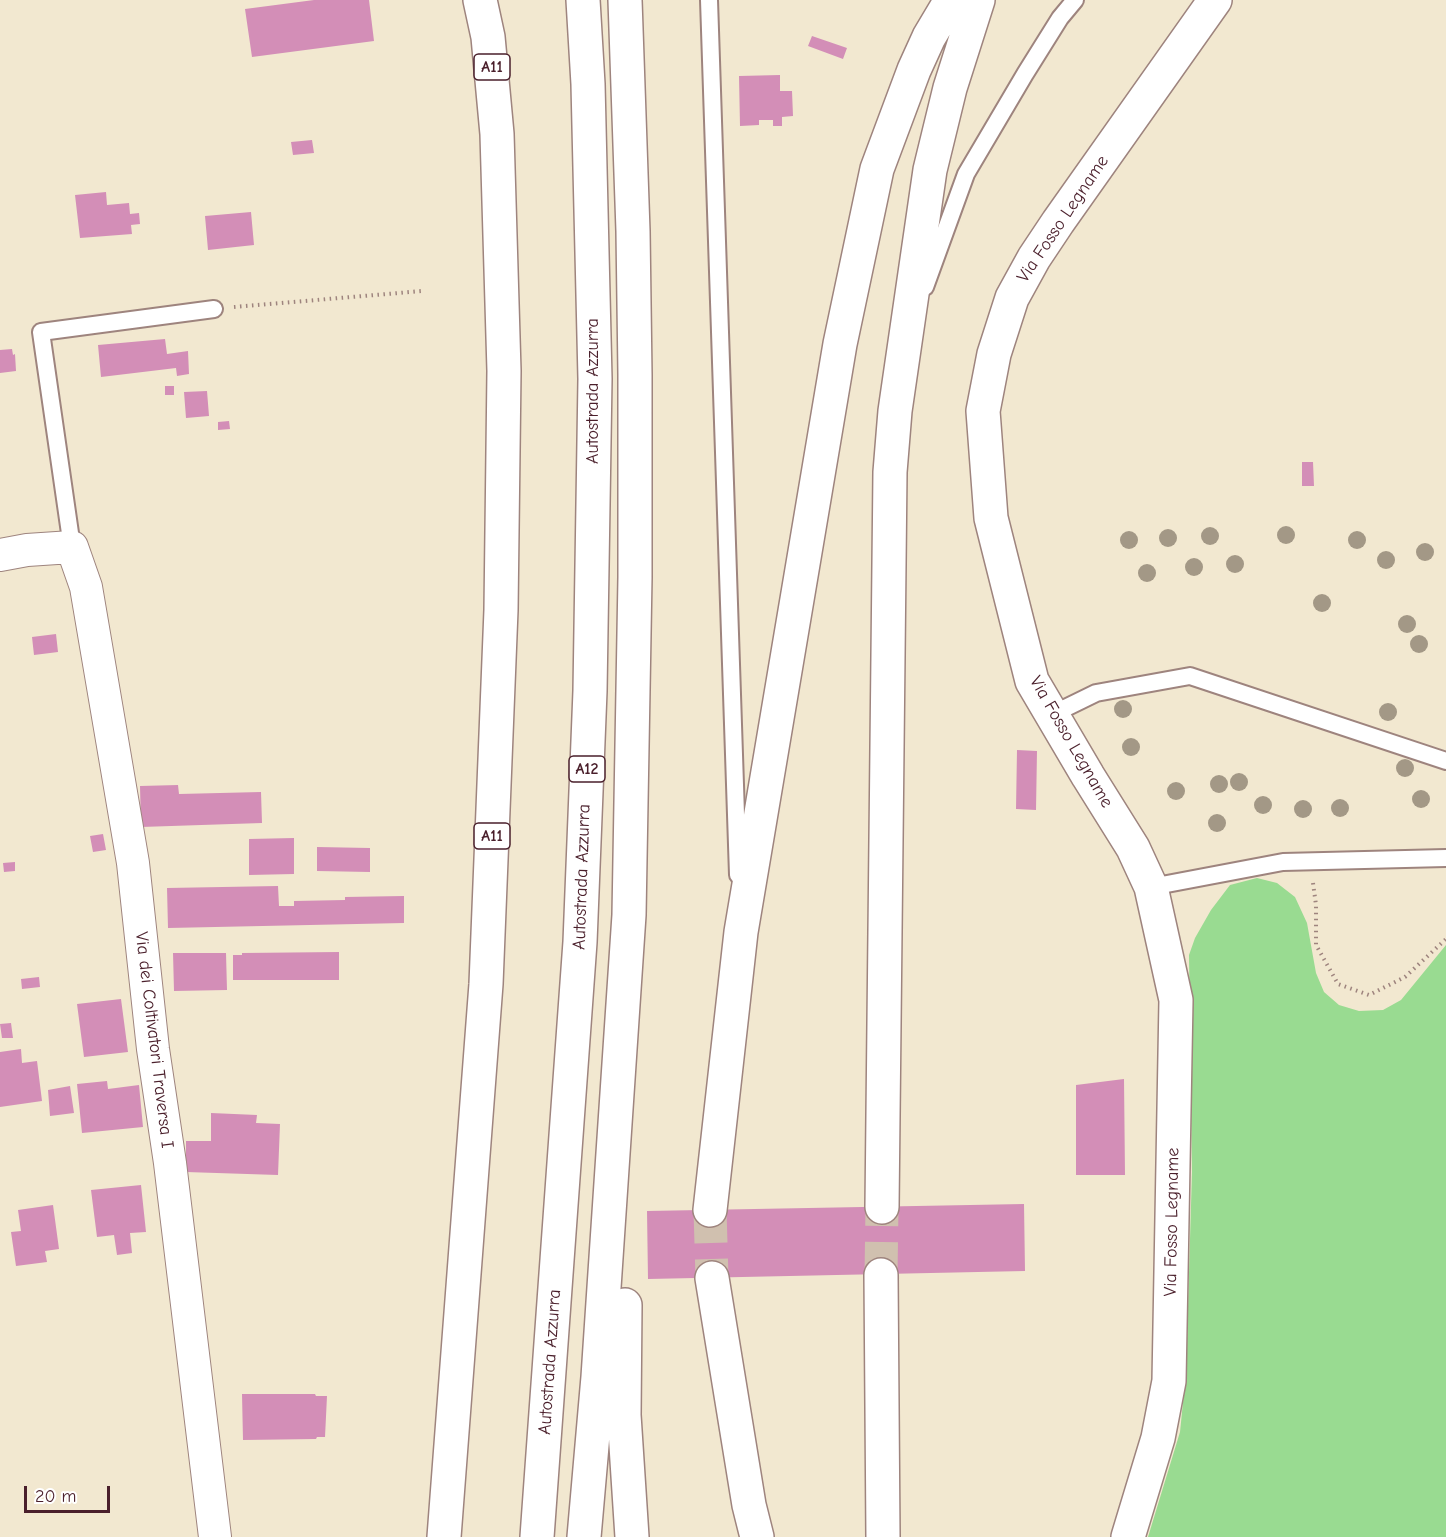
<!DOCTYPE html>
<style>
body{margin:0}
#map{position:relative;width:1446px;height:1537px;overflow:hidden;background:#f2e8d0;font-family:"Comic Neue",sans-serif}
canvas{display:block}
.scale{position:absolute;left:24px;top:1486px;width:86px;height:27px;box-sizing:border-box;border:3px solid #4a1f2b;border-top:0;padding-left:8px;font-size:18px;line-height:21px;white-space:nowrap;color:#4a1f2b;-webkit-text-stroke:4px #fff;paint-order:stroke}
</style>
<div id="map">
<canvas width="1446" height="1537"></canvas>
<div class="scale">20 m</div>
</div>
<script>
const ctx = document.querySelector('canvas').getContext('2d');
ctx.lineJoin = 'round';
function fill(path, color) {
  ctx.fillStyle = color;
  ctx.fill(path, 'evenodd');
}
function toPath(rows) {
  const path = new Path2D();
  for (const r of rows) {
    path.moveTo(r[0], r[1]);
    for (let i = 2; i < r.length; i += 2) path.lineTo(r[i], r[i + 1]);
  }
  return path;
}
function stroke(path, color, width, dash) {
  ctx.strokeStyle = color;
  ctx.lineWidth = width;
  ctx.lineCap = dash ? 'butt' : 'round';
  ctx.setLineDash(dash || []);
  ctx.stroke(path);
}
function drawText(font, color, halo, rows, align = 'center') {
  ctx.font = font + ' "Comic Neue",sans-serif';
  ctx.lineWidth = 4.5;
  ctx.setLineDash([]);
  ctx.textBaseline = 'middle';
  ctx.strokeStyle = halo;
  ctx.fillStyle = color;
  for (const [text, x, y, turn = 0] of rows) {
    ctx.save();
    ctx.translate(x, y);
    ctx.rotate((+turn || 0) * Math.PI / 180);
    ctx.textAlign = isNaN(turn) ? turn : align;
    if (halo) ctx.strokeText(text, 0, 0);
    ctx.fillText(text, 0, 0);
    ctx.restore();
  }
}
fill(toPath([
 [1257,878,1277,883,1295,897,1307,923,1316,973,1324,992,1339,1005,1359,1011,1383,1010,1401,1000,1446,945,1446,1537,1148,1537,1180,1432,1186,1373,1192,1172,1189,955,1195,938,1211,910,1230,885]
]), '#99db91');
fill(toPath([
 [314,0,369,0,374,41,252,57,245,9],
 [812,36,847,48,843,59,808,46],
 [780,75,780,91,792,91,793,116,782,117,782,126,773,126,773,120,759,120,759,125,740,126,739,76],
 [312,140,314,153,293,155,291,142],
 [106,192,107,205,129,203,130,214,139,213,140,224,131,225,132,234,80,238,75,195],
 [251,212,254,245,208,250,205,216],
 [165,339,167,354,188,351,189,374,177,376,176,368,101,377,98,345],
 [12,349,13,355,15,354,16,371,0,373,0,350],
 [165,386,174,386,174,395,165,395],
 [207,391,209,416,186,418,184,392],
 [229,421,230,429,218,430,218,422],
 [1302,462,1313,462,1314,486,1302,486],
 [56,634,58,652,34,655,32,637],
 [1017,750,1037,751,1036,810,1016,809],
 [178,785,179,794,261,792,262,823,141,827,140,786],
 [103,834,106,850,93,852,90,836],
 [294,838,294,874,249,875,249,839],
 [317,847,370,848,370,872,317,871],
 [15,862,15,871,4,872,3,863],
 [278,886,279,906,294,906,294,901,345,900,345,897,404,896,404,923,168,928,167,888],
 [339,952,339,980,233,980,233,955,242,955,242,953],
 [173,953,226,953,227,990,174,991],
 [39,977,40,987,22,989,21,979],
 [121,999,128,1052,84,1057,77,1004],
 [11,1023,13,1038,2,1038,0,1024],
 [21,1049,22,1063,37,1061,42,1101,0,1107,0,1052],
 [1124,1079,1125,1175,1076,1175,1076,1085],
 [107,1081,108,1089,139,1085,143,1127,82,1133,77,1084],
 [70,1086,74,1113,50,1116,48,1090],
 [211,1113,257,1115,256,1123,280,1124,278,1175,186,1172,186,1141,211,1141],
 [141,1185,146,1232,130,1233,132,1253,117,1255,114,1235,97,1237,91,1190],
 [1024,1204,1025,1271,648,1279,647,1211],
 [53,1205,59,1249,45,1251,47,1262,16,1266,11,1232,21,1231,18,1210],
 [242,1394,315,1394,316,1396,327,1396,325,1437,317,1437,316,1439,243,1440]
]), '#d38eb7');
stroke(toPath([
 [710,1210,712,1278],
 [881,1275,882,1207]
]), '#d0c0af', 33, [33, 16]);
const service = toPath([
 [709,0,738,875],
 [925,287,966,174,1025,74,1060,18,1075,0],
 [72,547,41,332,214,309],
 [1051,715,1096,693,1190,676,1446,761],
 [1151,887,1283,862,1446,858]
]);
const minor = toPath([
 [0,555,27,550,72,547,86,587,133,863,153,1049,170,1163,215,1537]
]);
const tertiary = toPath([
 [1128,1537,1158,1438,1169,1381,1176,1000,1151,887,1133,848,1088,776,1032,681,991,518,983,411,994,354,1012,298,1034,258,1058,222,1215,0]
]);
const motorway = toPath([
 [882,1207,890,472,895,411,930,170,950,88,978,0],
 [710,1210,741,932,840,344,877,169,914,70,929,37,951,0],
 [881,1275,883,1537],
 [712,1278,749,1505,757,1537],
 [625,1305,624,1415,632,1537],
 [444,1537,486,984,501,610,504,371,497,134,488,37,480,0],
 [537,1537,580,942,590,691,595,379,588,84,583,0],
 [584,1537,598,1377,629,915,635,577,635,375,633,231,625,0]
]);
stroke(service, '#9e847e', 20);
stroke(minor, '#9e847e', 34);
stroke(tertiary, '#9e847e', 36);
stroke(motorway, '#9e847e', 36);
stroke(toPath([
 [234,307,422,291],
 [1313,883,1316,905,1316,945,1338,984,1369,995,1405,977,1446,939]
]), '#9e847e', 4, [1.5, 4.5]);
stroke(service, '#fff', 16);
stroke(minor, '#fff', 32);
stroke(tertiary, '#fff', 33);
stroke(motorway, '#fff', 33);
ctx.fillStyle = '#a39886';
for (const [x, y] of [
 [1286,535],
 [1210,536],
 [1168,538],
 [1129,540],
 [1357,540],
 [1425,552],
 [1386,560],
 [1235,564],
 [1194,567],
 [1147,573],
 [1322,603],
 [1407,624],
 [1419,644],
 [1123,709],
 [1388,712],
 [1131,747],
 [1405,768],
 [1239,782],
 [1219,784],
 [1176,791],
 [1421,799],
 [1263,805],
 [1340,808],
 [1303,809],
 [1217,823]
]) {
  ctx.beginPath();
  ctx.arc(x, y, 9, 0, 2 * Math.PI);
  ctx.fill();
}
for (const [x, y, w] of [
 [492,67,36],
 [587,769,36],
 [492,836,36]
]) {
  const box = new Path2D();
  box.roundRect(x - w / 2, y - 13, w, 26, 4.5);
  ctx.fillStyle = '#fff';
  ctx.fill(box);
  stroke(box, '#4a1f2b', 1.5);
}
drawText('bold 16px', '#4a1f2b', null, [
 ["A11",492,67],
 ["A12",587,769],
 ["A11",492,836]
]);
drawText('18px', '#4a1f2b', '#fff', [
 ["Via Fosso Legname",1063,219,-56],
 ["Autostrada Azzurra",593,391,-90],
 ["Via Fosso Legname",1071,742,60],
 ["Autostrada Azzurra",582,877,-88],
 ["Via dei Coltivatori Traversa I",154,1040,83],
 ["Via Fosso Legname",1172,1222,-89],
 ["Autostrada Azzurra",550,1362,-86]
]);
</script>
